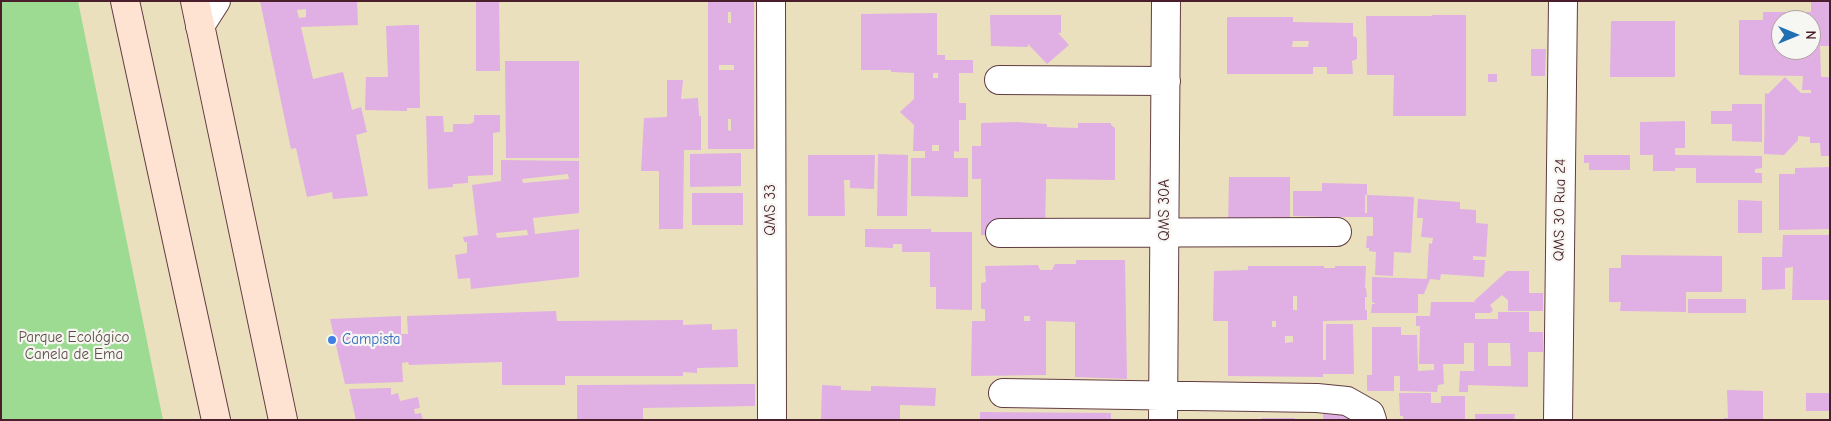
<!DOCTYPE html>
<meta charset="utf-8">
<style>
body{margin:0}
#map{position:relative;width:1831px;height:421px;overflow:hidden;background:#ebe0be;font-family:"Comic Neue",sans-serif}
canvas{display:block}
.frame{position:absolute;inset:0;border:2px solid #4a1f2b;pointer-events:none}
.north{position:absolute;left:1771px;top:10px;width:50px;height:50px;box-sizing:border-box;background:#f6f6f2;border:1px solid #b1a0a2;border-radius:50%;rotate:90deg;font-size:14px;font-weight:700;line-height:20px;text-align:center;color:#4a1f2b}
.north::after{content:'';display:block;margin:auto;width:18px;height:22px;background:#1f6fb2;clip-path:polygon(50% 0,100% 100%,50% 72%,0 100%)}
</style>
<div id="map">
<canvas width="1831" height="421"></canvas>
<div class="frame"></div>
<div class="north">N</div>
</div>
<script>
const ctx = document.querySelector('canvas').getContext('2d');
ctx.lineJoin = 'round';
function fill(path, color) {
  ctx.fillStyle = color;
  ctx.fill(path, 'evenodd');
}
function toPath(rows) {
  const path = new Path2D();
  for (const r of rows) {
    path.moveTo(r[0], r[1]);
    for (let i = 2; i < r.length; i += 2) path.lineTo(r[i], r[i + 1]);
  }
  return path;
}
function stroke(path, color, width, dash) {
  ctx.strokeStyle = color;
  ctx.lineWidth = width;
  ctx.lineCap = dash ? 'butt' : 'round';
  ctx.setLineDash(dash || []);
  ctx.stroke(path);
}
function drawText(font, color, halo, rows, align = 'center') {
  ctx.font = font + ' "Comic Neue",sans-serif';
  ctx.lineWidth = 4.5;
  ctx.setLineDash([]);
  ctx.textBaseline = 'middle';
  ctx.strokeStyle = halo;
  ctx.fillStyle = color;
  for (const [text, x, y, turn = 0] of rows) {
    ctx.save();
    ctx.translate(x, y);
    ctx.rotate((+turn || 0) * Math.PI / 180);
    ctx.textAlign = isNaN(turn) ? turn : align;
    if (halo) ctx.strokeText(text, 0, 0);
    ctx.fillText(text, 0, 0);
    ctx.restore();
  }
}
fill(toPath([
 [1,1,78,1,163,420,1,420]
]), '#9cdb91');
fill(toPath([
 [260,1,357,1,358,25,301,27,313,79,343,72,352,110,361,107,367,132,356,135,368,196,333,199,332,192,307,197,296,148,291,149],
 [306,9,306,17,299,18,297,10],
 [476,1,499,1,500,71,476,71],
 [708,1,754,1,754,149,708,149],
 [728,12,731,12,731,23,728,23],
 [719,65,734,65,734,70,719,70],
 [728,119,731,119,731,131,728,130],
 [1811,1,1830,1,1830,46,1820,46,1821,77,1830,77,1830,156,1821,156,1820,143,1810,143,1810,137,1798,136,1798,140,1784,155,1764,154,1765,93,1768,94,1785,77,1801,93,1811,93,1811,90,1802,90,1803,76,1739,75,1739,20,1763,20,1763,12,1811,12],
 [1781,20,1811,20,1811,50,1781,50],
 [937,13,937,55,945,55,945,60,973,60,973,73,959,73,959,103,966,103,966,120,959,120,959,152,954,151,954,158,968,158,968,197,911,196,911,158,925,158,925,151,913,151,914,125,900,112,914,99,914,73,891,72,891,70,861,70,861,14],
 [933,73,938,73,938,78,933,78],
 [932,145,939,145,939,151,932,151],
 [990,15,1061,15,1061,33,1058,33,1069,45,1047,64,1028,44,1028,47,991,46],
 [1432,15,1466,15,1466,116,1393,116,1394,75,1367,75,1366,16,1432,16],
 [1227,17,1293,17,1293,22,1353,23,1353,36,1357,38,1357,59,1352,61,1353,74,1327,74,1327,67,1313,67,1313,74,1227,74],
 [1293,41,1309,41,1308,47,1292,47],
 [1611,21,1675,21,1675,77,1610,77],
 [410,25,419,25,420,108,407,108,407,111,365,110,366,77,388,77,386,26],
 [1531,49,1546,49,1545,76,1531,76],
 [505,61,579,61,579,158,506,158],
 [1488,74,1497,74,1497,82,1488,82],
 [667,80,683,80,681,99,698,98,699,116,701,116,701,150,684,150,683,229,659,229,659,171,641,171,644,118,667,117],
 [1732,104,1762,104,1762,142,1732,141,1732,124,1711,124,1711,111,1732,111],
 [474,115,500,115,500,132,493,133,493,175,468,176,468,183,453,184,453,187,428,189,426,116,443,116,444,132,453,132,453,124,470,124,474,122],
 [1685,121,1685,148,1675,148,1675,155,1762,156,1762,168,1755,169,1755,173,1762,173,1762,183,1696,183,1696,168,1675,168,1675,171,1653,171,1653,155,1640,155,1640,122],
 [1016,122,1047,124,1047,127,1078,128,1078,123,1111,123,1111,125,1115,128,1115,180,1046,179,1045,235,981,235,981,179,972,179,972,146,981,146,981,123],
 [741,153,741,186,690,187,690,154],
 [878,154,908,155,907,216,877,216],
 [808,155,875,155,874,189,850,188,850,180,844,180,845,216,808,216],
 [1584,155,1630,155,1630,170,1589,170,1589,163,1584,163],
 [501,160,579,161,579,213,533,218,535,234,579,229,579,277,471,289,470,278,458,279,455,255,467,253,467,242,464,242,463,237,478,235,472,185,501,181],
 [568,174,569,179,523,183,522,179],
 [527,230,528,235,497,238,496,233],
 [1830,167,1830,229,1779,230,1779,174,1795,174,1795,168],
 [1229,177,1290,177,1290,229,1228,228],
 [1322,183,1367,184,1367,195,1414,197,1411,253,1394,252,1393,276,1375,275,1376,252,1369,251,1369,248,1366,248,1367,236,1373,236,1373,217,1340,217,1339,227,1323,226,1323,217,1293,216,1293,191,1322,191],
 [1365,195,1367,195,1367,213,1365,213],
 [692,193,743,193,743,225,692,225],
 [1418,199,1460,202,1460,209,1476,210,1476,223,1488,224,1486,257,1473,256,1473,260,1485,260,1484,277,1441,274,1440,280,1430,279,1424,294,1418,294,1418,313,1371,313,1372,304,1376,304,1372,302,1372,277,1427,279,1429,243,1432,244,1433,238,1421,237,1423,218,1417,218],
 [1738,200,1762,201,1762,233,1738,233],
 [865,229,931,229,931,232,972,232,972,310,936,309,936,287,930,287,930,252,902,252,902,244,893,244,893,248,865,247],
 [1783,235,1830,235,1830,300,1792,300,1793,267,1785,268,1785,289,1762,290,1762,257,1782,257],
 [1621,255,1722,256,1722,292,1686,292,1686,312,1620,311,1621,302,1609,302,1609,268,1621,268],
 [1076,260,1125,260,1127,379,1075,377,1075,322,1046,321,1046,375,971,376,972,321,985,321,985,309,981,309,981,283,986,282,985,266,1038,265,1040,270,1052,270,1055,264,1076,264],
 [1024,316,1030,316,1030,321,1024,321],
 [1248,266,1324,266,1324,268,1335,268,1335,266,1366,266,1365,288,1366,288,1367,297,1365,297,1365,310,1367,310,1367,320,1323,321,1323,360,1326,360,1326,324,1353,324,1354,374,1323,374,1323,377,1228,376,1228,321,1213,321,1214,271,1248,270],
 [1293,296,1297,296,1297,310,1293,310],
 [1272,321,1276,321,1276,327,1272,327],
 [1285,336,1293,336,1293,342,1285,343],
 [1507,271,1529,271,1529,293,1543,293,1543,311,1508,311,1508,300,1502,295,1490,305,1493,310,1490,313,1475,313,1475,319,1498,319,1498,312,1529,312,1529,332,1543,332,1543,352,1528,352,1528,387,1468,385,1468,392,1459,392,1460,371,1474,371,1474,343,1464,343,1464,364,1443,364,1444,384,1438,385,1437,392,1400,391,1400,376,1394,376,1394,391,1367,391,1367,375,1372,375,1372,327,1401,327,1401,335,1417,335,1418,371,1434,370,1434,364,1419,364,1420,326,1416,326,1416,316,1430,316,1431,302,1476,302,1474,301],
 [1488,343,1510,343,1511,366,1488,366],
 [1688,299,1746,299,1746,313,1688,313],
 [556,311,557,321,683,320,683,325,712,324,712,330,737,329,738,367,697,368,697,373,683,372,683,376,565,376,565,385,502,385,502,362,409,365,408,362,402,363,403,382,345,384,330,319,401,316,401,334,408,334,407,316],
 [755,384,755,406,643,408,643,420,577,420,577,385],
 [822,385,841,386,841,390,871,391,871,386,936,388,935,406,900,405,900,420,821,420],
 [391,388,391,395,398,393,400,401,418,397,420,408,414,409,415,414,421,413,423,420,356,420,349,389],
 [1727,390,1763,391,1763,420,1724,420,1724,418,1728,418],
 [1399,393,1431,393,1431,403,1441,403,1441,396,1465,396,1465,420,1403,420,1403,416,1400,416],
 [1806,393,1830,393,1830,411,1806,411],
 [980,412,1111,413,1111,420,980,420],
 [1323,414,1354,415,1355,420,1323,420],
 [1475,414,1515,414,1514,420,1475,420],
 [1262,418,1295,418,1295,420,1262,420]
]), '#e0afe3');
const minor = toPath([
 [771,1,772,420],
 [999,80,1166,81],
 [1000,233,1337,232],
 [1003,393,1317,398,1347,401,1370,414,1372,420],
 [1163,420,1166,1],
 [1558,420,1563,1]
]);
const tertiary = toPath([
 [200,26,216,1]
]);
const secondary = toPath([
 [125,1,216,420],
 [195,1,283,420]
]);
stroke(minor, '#623c41', 30);
stroke(tertiary, '#623c41', 30);
stroke(secondary, '#623c41', 30);
stroke(minor, '#fff', 28);
stroke(tertiary, '#fff', 28);
stroke(secondary, '#fee3d2', 28);
for (const [x, y, r, color] of [
 [332,340,5,"#3f7fe0"]
]) {
  const dot = new Path2D();
  dot.arc(x, y, r, 0, 2 * Math.PI);
  ctx.fillStyle = color;
  ctx.fill(dot);
  stroke(dot, '#f6f6f2', 2);
}
drawText('15px', '#4a1f2b', '#f6f6f2', [
 ["QMS 33",771,210,-90],
 ["QMS 30A",1165,210,-90],
 ["QMS 30 Rua 24",1560,210,-89]
]);
drawText('15px', '#5e4e44', '#f6f6f2', [
 ["Parque Ecológico",74,338],
 ["Canela de Ema",74,355]
]);
drawText('15px', '#366cbe', '#f6f6f2', [
 ["Campista",342,340]
], 'left');
</script>
